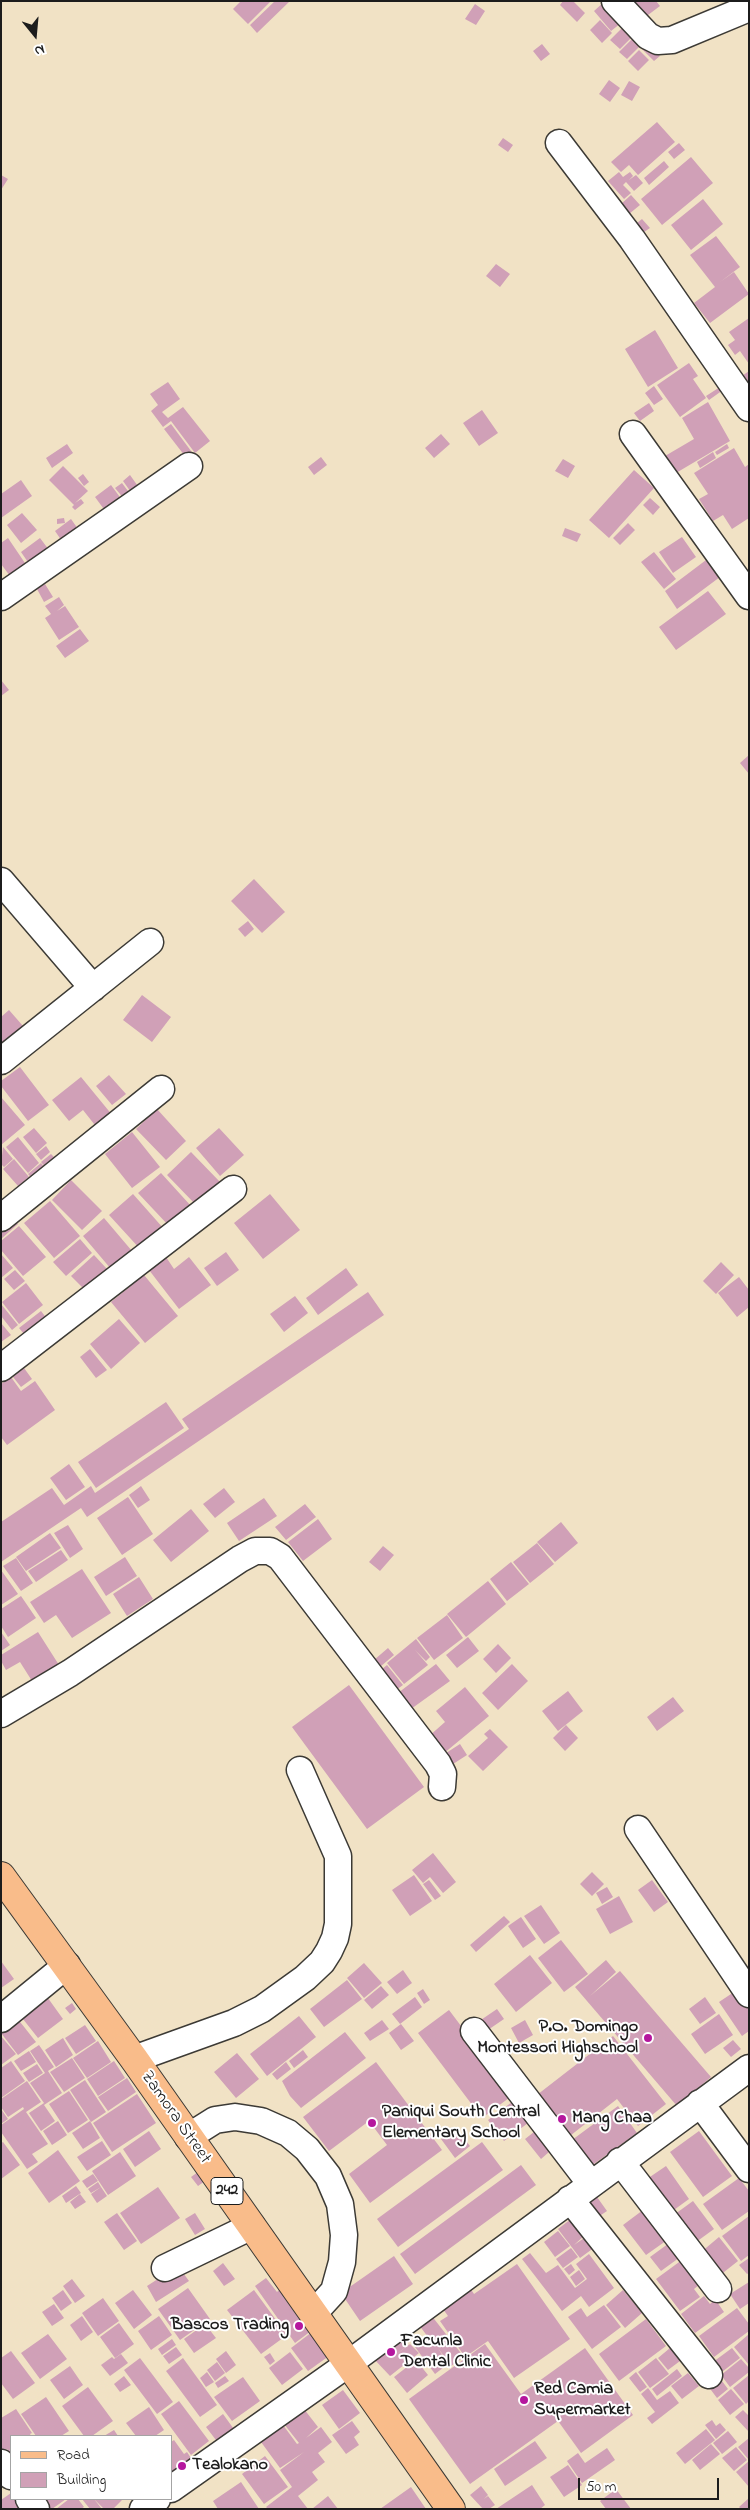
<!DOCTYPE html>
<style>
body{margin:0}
#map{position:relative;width:750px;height:2510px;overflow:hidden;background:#f1e2c5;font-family:"Indie Flower",sans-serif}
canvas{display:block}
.frame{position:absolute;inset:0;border:2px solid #1c1c1c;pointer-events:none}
.legend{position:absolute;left:10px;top:2435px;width:162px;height:65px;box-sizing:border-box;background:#fff;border:1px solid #a4a4a4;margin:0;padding:6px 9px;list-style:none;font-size:15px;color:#1c1c1c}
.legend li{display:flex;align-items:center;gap:10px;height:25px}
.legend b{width:25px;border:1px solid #a4a4a4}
.north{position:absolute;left:10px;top:10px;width:50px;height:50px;-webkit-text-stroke:4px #fff;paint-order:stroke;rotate:163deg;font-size:14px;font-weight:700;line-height:20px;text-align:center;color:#1c1c1c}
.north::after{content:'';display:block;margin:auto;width:18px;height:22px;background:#1c1c1c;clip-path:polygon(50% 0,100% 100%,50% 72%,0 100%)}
.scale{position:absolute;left:578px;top:2478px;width:141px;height:22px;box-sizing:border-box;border:2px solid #1c1c1c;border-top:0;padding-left:6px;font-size:15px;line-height:18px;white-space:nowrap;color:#1c1c1c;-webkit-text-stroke:4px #fff;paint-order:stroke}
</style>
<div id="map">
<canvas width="750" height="2510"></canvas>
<div class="frame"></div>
<ul class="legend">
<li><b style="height:6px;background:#f9bc8a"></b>Road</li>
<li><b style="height:14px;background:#d0a0b7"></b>Building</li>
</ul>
<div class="north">N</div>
<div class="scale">50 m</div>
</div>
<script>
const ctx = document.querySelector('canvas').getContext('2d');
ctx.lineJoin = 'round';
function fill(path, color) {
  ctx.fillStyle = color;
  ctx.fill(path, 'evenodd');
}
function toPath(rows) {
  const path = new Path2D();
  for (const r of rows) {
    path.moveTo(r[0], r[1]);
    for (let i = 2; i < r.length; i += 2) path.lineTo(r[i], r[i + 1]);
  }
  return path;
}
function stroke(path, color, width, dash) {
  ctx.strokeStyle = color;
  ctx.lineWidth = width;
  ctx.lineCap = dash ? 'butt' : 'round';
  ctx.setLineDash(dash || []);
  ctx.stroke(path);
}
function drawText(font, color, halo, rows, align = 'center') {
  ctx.font = font + ' "Indie Flower",sans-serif';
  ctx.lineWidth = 4;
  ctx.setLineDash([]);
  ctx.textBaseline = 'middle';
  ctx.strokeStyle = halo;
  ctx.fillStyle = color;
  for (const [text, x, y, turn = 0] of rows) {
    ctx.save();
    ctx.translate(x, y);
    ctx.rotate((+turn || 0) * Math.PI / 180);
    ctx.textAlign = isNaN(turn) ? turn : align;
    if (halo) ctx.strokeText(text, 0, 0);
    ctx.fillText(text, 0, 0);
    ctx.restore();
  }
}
fill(toPath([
 [241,1,271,1,248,24,233,9],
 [275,1,290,1,257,33,250,25],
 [563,1,573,1,585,13,577,22,560,5],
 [605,1,626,19,611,31,594,11],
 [632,1,656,1,660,6,644,18],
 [475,4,485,11,476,25,465,19],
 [600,20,612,33,602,43,590,30],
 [625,25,635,34,620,49,610,40],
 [637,34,645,41,627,59,619,52],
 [647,43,660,56,654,61,642,49],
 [542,44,550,54,541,61,533,51],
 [639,50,649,60,638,71,628,61],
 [609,80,620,88,610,102,599,94],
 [629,81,640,87,632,101,621,95],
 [657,122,675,142,638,175,629,165,621,172,611,162],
 [503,138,513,145,508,152,498,145],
 [679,143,685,150,674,159,668,152],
 [691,157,713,183,662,225,641,199],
 [664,161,669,167,649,185,644,178],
 [619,172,623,177,630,172,633,176,629,180,636,175,643,183,634,191,626,182,623,185,631,193,624,199,608,181],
 [1,175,8,179,1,190],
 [631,195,640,205,629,214,621,204],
 [703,199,723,224,691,250,671,225],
 [642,219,650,228,644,232,637,223],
 [716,236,740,267,720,282,734,272,749,294,710,323,694,303,715,287,690,255],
 [496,264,510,274,500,287,486,276],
 [749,318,749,364,740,351,735,355,728,345,735,340,729,332],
 [655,330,678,368,648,387,625,349],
 [689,363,698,376,693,379,706,398,680,417,657,385],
 [749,371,749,384,740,389,735,381],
 [168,382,180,399,162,412,168,418,183,407,210,441,195,453,171,421,163,427,151,411,158,405,150,394],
 [654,386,663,399,654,405,645,393],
 [720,387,723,390,709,400,706,396],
 [708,402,730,441,676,473,665,456,694,439,682,418],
 [649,403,654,411,640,421,634,413],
 [482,410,498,433,479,446,463,423],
 [171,424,194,455,188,460,164,429],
 [441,434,450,444,434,458,425,448],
 [67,444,73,453,52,468,46,458],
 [727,444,729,448,717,455,715,452],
 [734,448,745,467,749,464,749,518,732,529,723,515,713,521,699,499,708,494,694,473],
 [713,452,716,458,700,468,697,462],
 [321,457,327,465,314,475,308,467],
 [563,459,575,466,568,478,555,471],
 [63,466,88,491,75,503,81,499,84,503,75,510,72,507,74,505,49,480],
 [634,470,654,488,609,538,589,520],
 [83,474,89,482,84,486,78,478],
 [130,475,140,489,133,495,123,481],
 [21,480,32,496,1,518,1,494],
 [122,483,131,495,125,500,115,488],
 [111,485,122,500,106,512,95,497],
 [650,498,660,507,653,515,643,505],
 [22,513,37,530,21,543,7,525],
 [64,518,65,523,57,524,57,519],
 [71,519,83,536,66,547,55,531],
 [628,523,635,530,620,545,613,538],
 [565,528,581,534,577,542,562,536],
 [682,537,696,557,673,573,659,552],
 [8,538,29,569,13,580,1,564,1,543],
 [40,538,52,554,32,568,21,552],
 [654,552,676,579,664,589,641,562],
 [714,554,724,574,677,609,665,591],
 [45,584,53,597,44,602,37,589],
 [708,591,726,614,676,650,659,627],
 [59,597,64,605,57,611,65,606,79,627,59,640,45,618,51,614,45,606],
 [80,629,89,641,65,658,56,646],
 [1,680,9,690,1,696],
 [749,755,749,774,740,763],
 [254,879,285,912,262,933,231,901],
 [248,921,254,929,245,937,238,929],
 [142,995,171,1017,152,1042,123,1020],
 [9,1010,23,1026,1,1045,1,1017],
 [20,1067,49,1105,28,1121,1,1086,1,1081],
 [109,1075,126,1094,112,1105,96,1086],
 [81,1077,113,1116,98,1129,83,1110,69,1121,52,1100],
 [1,1097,25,1125,1,1145],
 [157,1109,186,1141,166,1160,136,1129],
 [34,1128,47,1143,36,1153,23,1137],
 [219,1128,244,1155,220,1176,196,1148],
 [132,1132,160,1167,132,1188,105,1154],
 [18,1137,39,1163,28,1173,6,1147],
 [46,1146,50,1152,41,1160,36,1154],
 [3,1147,13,1159,4,1167,1,1164],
 [191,1152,220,1182,196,1205,167,1175],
 [51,1154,58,1161,47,1169,41,1162],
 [14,1159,29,1177,18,1186,3,1169],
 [41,1163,47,1170,34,1181,28,1174],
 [161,1173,191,1206,169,1226,138,1193],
 [71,1180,102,1211,82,1230,52,1200],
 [133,1194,164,1229,141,1250,109,1215],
 [270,1194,300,1230,263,1259,234,1223],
 [50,1201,80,1236,54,1258,24,1223],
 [10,1216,18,1224,1,1239,1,1224],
 [104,1218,132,1251,111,1269,83,1236],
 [19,1226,46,1257,23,1276,1,1250,1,1241],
 [80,1239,92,1253,66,1276,53,1262],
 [226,1252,239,1270,217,1286,204,1268],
 [1,1254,13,1268,1,1278],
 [94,1255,107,1269,85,1290,71,1276],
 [166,1257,174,1269,189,1257,211,1285,179,1309,149,1270],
 [721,1262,734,1275,716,1294,703,1281],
 [346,1268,358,1285,318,1315,306,1298],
 [15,1270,25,1281,14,1290,4,1279],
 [144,1275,178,1316,145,1343,111,1302],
 [739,1277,749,1290,749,1307,737,1317,718,1293],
 [26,1283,43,1305,19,1324,2,1302],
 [368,1292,384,1315,87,1517,81,1508,1,1562,1,1522,52,1488,64,1505,91,1486,95,1493,189,1429,182,1419],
 [295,1296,308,1313,284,1332,270,1314],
 [1,1304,18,1325,12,1330,1,1316],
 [41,1311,51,1324,30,1341,19,1328],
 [119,1319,140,1343,111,1369,90,1344],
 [1,1323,11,1335,1,1342],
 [90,1349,107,1370,96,1378,80,1357],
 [24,1368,32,1379,21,1387,13,1377],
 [11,1377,21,1391,35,1381,55,1410,7,1445,1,1437,1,1384],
 [166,1402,184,1428,96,1488,78,1462],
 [69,1464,85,1487,66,1500,50,1478],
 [141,1486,150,1500,138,1508,129,1495],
 [224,1488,235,1502,215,1518,203,1504],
 [128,1497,153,1534,122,1555,97,1518],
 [264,1498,277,1516,239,1541,227,1523],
 [305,1504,316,1517,286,1540,275,1527],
 [191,1509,209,1531,171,1562,153,1540],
 [318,1519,332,1539,303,1561,288,1542],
 [561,1522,578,1543,555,1562,537,1542],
 [68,1525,83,1549,70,1558,54,1533],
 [50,1533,61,1548,26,1571,16,1557],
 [537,1543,554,1564,530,1583,513,1562],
 [383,1546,394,1555,380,1571,369,1562],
 [61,1550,68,1560,36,1582,28,1571],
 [125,1557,137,1576,106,1596,94,1577],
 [16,1558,33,1583,21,1591,3,1566],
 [511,1562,529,1584,507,1601,490,1579],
 [82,1569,111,1613,72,1638,56,1615,44,1623,30,1602],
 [1,1570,18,1594,1,1605],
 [139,1577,153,1599,127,1616,113,1594],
 [488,1581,506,1604,466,1637,447,1614],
 [21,1596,36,1618,8,1637,1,1626,1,1609],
 [447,1615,463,1638,434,1660,417,1638],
 [1,1632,10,1645,1,1651],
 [38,1632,59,1665,32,1681,20,1662,6,1670,1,1661,1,1655],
 [468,1637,479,1651,457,1668,446,1655],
 [416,1639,430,1657,426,1661,415,1650,428,1665,404,1684,387,1663],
 [498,1644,511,1658,496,1673,483,1659],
 [388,1648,394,1655,373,1673,367,1666],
 [436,1664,450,1681,411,1709,398,1693],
 [512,1664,528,1681,498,1710,482,1693],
 [387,1665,403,1685,396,1690,381,1670],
 [349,1685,424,1787,367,1829,292,1727],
 [465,1687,489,1716,443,1754,428,1737,445,1722,436,1711],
 [568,1691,583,1711,558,1731,542,1711],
 [673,1697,684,1711,657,1731,647,1717],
 [566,1725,578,1738,565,1751,553,1738],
 [490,1729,508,1747,483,1771,468,1756,488,1738,484,1734],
 [460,1744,467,1755,450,1766,443,1755],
 [433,1853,456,1882,443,1893,430,1877,423,1883,412,1870],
 [592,1872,604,1884,592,1896,580,1884],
 [414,1875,432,1901,410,1916,392,1890],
 [429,1880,441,1896,435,1900,423,1884],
 [652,1880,668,1902,654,1912,638,1890],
 [607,1887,613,1897,602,1904,596,1893],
 [619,1896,633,1922,610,1934,596,1909],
 [541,1905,560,1933,544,1944,524,1916],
 [504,1916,510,1922,476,1952,470,1945],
 [521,1917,536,1939,523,1948,508,1926],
 [561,1940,588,1974,564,1992,538,1958],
 [530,1955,552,1983,516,2012,494,1984],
 [606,1960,616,1972,590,1996,620,1971,711,2077,677,2106,575,1987],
 [1,1961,14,1979,1,1988],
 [364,1963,382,1983,364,1998,347,1978],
 [403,1970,412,1983,397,1994,387,1982],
 [347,1980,362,1999,324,2027,310,2009],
 [381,1986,389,1995,372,2009,364,2000],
 [423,1989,430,2000,424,2004,417,1993],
 [737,1990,749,2008,749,2031,742,2036,719,2002],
 [45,1994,63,2019,38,2038,19,2014],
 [415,1997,422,2007,400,2024,392,2014],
 [705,1997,716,2013,700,2024,689,2009],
 [72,2003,76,2009,70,2014,65,2008],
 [497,2009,504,2019,482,2034,475,2024],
 [449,2010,513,2095,482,2118,418,2033],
 [719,2014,733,2035,705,2054,691,2034],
 [299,2016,316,2037,267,2076,250,2054],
 [17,2018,36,2042,18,2055,1,2033,1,2030],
 [382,2020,389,2029,370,2041,364,2033],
 [525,2020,533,2035,519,2043,511,2028],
 [401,2024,414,2041,401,2050,389,2033],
 [85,2025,96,2041,76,2054,65,2038],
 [345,2032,366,2058,301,2108,290,2096,282,2081],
 [1,2036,16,2054,1,2065],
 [613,2036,666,2104,638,2126,617,2099,566,2139,533,2098],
 [63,2038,73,2055,56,2067,45,2050],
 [733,2040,741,2049,731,2057,723,2048],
 [98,2041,111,2062,87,2078,73,2058],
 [39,2045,54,2067,48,2071,62,2093,44,2105,55,2121,41,2131,29,2113,44,2103,30,2083,45,2073,30,2051],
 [303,2050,308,2057,294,2068,289,2061],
 [29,2051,36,2062,21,2071,14,2061],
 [237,2053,259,2079,236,2098,214,2072],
 [72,2058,85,2078,64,2092,50,2072],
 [11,2061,25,2081,1,2098,1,2068],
 [114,2061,125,2078,98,2096,87,2079],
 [286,2062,291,2069,277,2080,272,2074],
 [376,2062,442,2150,370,2203,349,2174,387,2145,369,2121,329,2151,303,2117],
 [37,2064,43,2073,29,2082,23,2073],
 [127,2078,136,2092,108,2111,98,2097],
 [85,2080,106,2112,91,2122,70,2090],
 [27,2081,41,2102,26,2112,48,2144,32,2154,38,2162,27,2169,1,2132,1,2125,24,2109,23,2107,8,2117,1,2107,1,2099],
 [69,2091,88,2120,68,2133,49,2104],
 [137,2094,156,2123,112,2152,93,2123],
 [516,2099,532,2120,504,2141,488,2120],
 [618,2106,637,2133,591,2166,572,2140],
 [1,2109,8,2119,1,2124],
 [58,2121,67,2135,52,2145,43,2131],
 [90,2121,100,2138,83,2149,72,2133],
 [456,2128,470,2146,455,2158,441,2139],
 [149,2131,161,2149,135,2167,123,2149],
 [699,2131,732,2176,703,2197,670,2152],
 [534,2132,549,2152,541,2159,525,2139],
 [102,2141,111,2155,87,2171,77,2157],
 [3,2142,20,2165,1,2179,1,2143],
 [482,2142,503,2170,398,2247,377,2219],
 [58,2150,80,2181,49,2203,28,2173],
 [120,2152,136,2176,108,2195,92,2171],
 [521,2165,536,2185,415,2274,400,2254],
 [666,2166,689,2199,667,2215,644,2181],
 [198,2172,205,2181,198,2186,191,2177],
 [93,2174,98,2181,87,2188,82,2181],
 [739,2178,749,2191,749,2211,722,2230,703,2204],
 [98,2182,101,2187,91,2193,88,2189],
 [76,2186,81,2193,66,2203,62,2196],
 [101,2187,107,2196,97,2203,91,2194],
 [158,2187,180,2218,141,2244,120,2213],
 [80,2194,86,2202,75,2209,70,2202],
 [597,2197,607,2211,592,2221,583,2208],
 [693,2201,714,2229,692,2245,671,2217],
 [647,2207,670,2238,646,2255,623,2225],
 [117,2213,137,2241,124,2250,104,2222],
 [195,2213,205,2229,195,2235,185,2219],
 [749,2216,749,2255,741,2261,722,2236],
 [571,2219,584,2236,574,2245,587,2236,595,2247,580,2258,558,2229],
 [558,2231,570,2246,555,2257,544,2242],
 [719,2237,738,2261,719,2276,700,2253],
 [672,2241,683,2255,661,2271,650,2257],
 [571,2248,578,2257,563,2268,556,2259],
 [530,2253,546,2273,558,2265,575,2288,587,2279,576,2264,589,2254,614,2288,589,2307,581,2296,562,2311,522,2259],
 [394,2256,413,2284,360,2321,341,2293],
 [686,2257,704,2281,694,2289,700,2297,680,2311,656,2279],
 [749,2258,749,2273,747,2274,739,2265],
 [223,2263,235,2279,224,2286,213,2271],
 [517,2264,570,2339,514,2378,488,2341,465,2357,440,2321,448,2316,440,2305,468,2285,474,2294],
 [571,2264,575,2270,569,2275,564,2269],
 [178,2266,189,2281,156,2302,147,2286],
 [579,2270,585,2279,576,2286,570,2277],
 [266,2278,277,2292,280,2289,311,2331,295,2343,255,2286],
 [72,2279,85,2296,75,2303,63,2286],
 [749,2282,749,2303,740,2309,730,2294],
 [188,2288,210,2319,180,2340,158,2309],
 [63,2290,72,2303,61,2311,52,2298],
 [133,2290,152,2315,134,2329,115,2303],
 [254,2290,287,2335,261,2354,227,2310],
 [623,2290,642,2313,625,2328,606,2305],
 [704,2296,710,2304,715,2299,724,2312,695,2333,681,2314],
 [103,2298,119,2321,98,2336,82,2313],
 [54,2304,64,2318,52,2326,42,2312],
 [604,2305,621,2327,592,2349,568,2317,581,2308,587,2317],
 [737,2308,749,2324,749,2331,714,2357,699,2336],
 [431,2315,464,2357,451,2366,438,2348,448,2364,435,2374,415,2347,428,2337,419,2325],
 [82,2316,93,2332,81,2341,70,2325],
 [159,2316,172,2335,151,2350,138,2331],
 [646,2319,666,2346,619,2381,599,2354],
 [119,2323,134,2344,115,2358,100,2337],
 [205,2324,216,2338,194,2353,184,2339],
 [312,2332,329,2356,308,2371,291,2348],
 [48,2334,67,2359,40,2379,21,2353],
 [749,2334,749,2365,734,2347],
 [402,2338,407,2346,390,2359,410,2344,419,2353,390,2376,374,2359],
 [172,2339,176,2345,162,2355,158,2349],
 [485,2344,521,2394,585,2348,633,2415,581,2453,558,2421,470,2484,409,2399],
 [176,2347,182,2355,169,2364,163,2356],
 [670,2348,680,2361,668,2370,658,2358],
 [732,2348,740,2358,718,2375,709,2365],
 [11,2351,35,2383,13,2399,1,2383,1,2358],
 [226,2351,236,2365,226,2373,216,2359],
 [290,2352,303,2369,282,2385,269,2368],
 [270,2353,275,2361,270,2365,264,2357],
 [121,2354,128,2363,110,2376,101,2365,112,2357,114,2359],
 [140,2358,173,2402,157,2414,124,2370],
 [183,2358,217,2405,200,2417,166,2371],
 [656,2358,669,2374,650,2388,638,2372],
 [741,2359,749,2368,749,2372,730,2387,721,2375],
 [416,2360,428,2375,407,2393,394,2377],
 [217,2362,225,2373,215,2381,207,2370],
 [70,2366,83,2385,64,2399,50,2380],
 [677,2369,682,2376,657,2396,652,2389],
 [207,2372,214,2382,206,2387,200,2378],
 [636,2372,647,2387,640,2392,629,2378],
 [688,2373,699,2386,682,2399,671,2386],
 [749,2375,749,2401,746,2404,733,2388],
 [124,2376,131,2385,120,2392,114,2384],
 [225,2376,229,2381,218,2388,215,2383],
 [243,2377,260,2401,232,2421,214,2397],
 [719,2377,728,2389,717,2398,708,2386],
 [88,2387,113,2421,92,2436,84,2436,62,2406],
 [648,2388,657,2400,670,2391,679,2403,652,2424,647,2418,655,2412,641,2394],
 [731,2389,744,2404,730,2415,718,2400],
 [343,2390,360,2413,339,2429,322,2405],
 [46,2397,69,2431,61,2436,36,2436,21,2414],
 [179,2401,209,2441,191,2455,161,2414],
 [149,2407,164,2430,155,2436,136,2436,126,2423],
 [16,2409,32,2433,30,2434,31,2436,11,2436,11,2455,7,2449,3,2452,1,2448,1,2418],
 [304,2409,318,2427,306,2438,321,2427,332,2442,318,2453,325,2462,312,2472,318,2480,298,2496,308,2509,268,2509,266,2507,292,2487,280,2470,304,2452,280,2468,261,2442,283,2425,297,2444,299,2443,284,2424],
 [743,2410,749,2416,749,2432,735,2417],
 [223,2414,236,2432,219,2444,206,2427],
 [712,2420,716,2426,720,2423,726,2430,716,2439,705,2425],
 [352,2421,360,2432,354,2437,359,2445,346,2454,332,2435],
 [706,2429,715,2440,685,2464,676,2453],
 [114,2430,118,2436,104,2436],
 [728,2431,737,2442,722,2454,713,2443],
 [749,2438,749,2460,738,2447],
 [174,2440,184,2454,187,2452,193,2461,171,2476,171,2442],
 [535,2441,547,2458,505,2486,494,2469],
 [711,2444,720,2454,700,2470,692,2460],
 [736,2447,747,2460,734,2471,722,2458],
 [607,2448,615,2460,582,2483,567,2461,578,2453,585,2463],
 [265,2456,288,2487,264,2504,242,2474],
 [749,2461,749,2487,736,2472],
 [568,2465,582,2485,564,2497,550,2477],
 [241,2482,259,2509,218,2509,213,2501],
 [532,2485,545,2505,540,2509,496,2509],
 [481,2486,488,2495,484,2499,488,2496,495,2505,489,2509,483,2509,470,2495],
 [411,2487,426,2509,380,2509],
 [616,2489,631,2509,606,2509,600,2501],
 [11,2493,11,2499,21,2499,28,2509,1,2509,1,2500],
 [328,2496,338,2509,312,2509],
 [749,2498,749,2509,741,2509,739,2507],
 [39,2499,66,2499,52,2509,40,2509],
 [69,2499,78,2499,84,2507,81,2509,56,2509],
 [82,2499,94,2499,102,2509,90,2509],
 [94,2499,121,2499,122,2500,113,2509,104,2509]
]), '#d0a0b7');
const minor = toPath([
 [615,1,648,36,658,41,672,40,749,8],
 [559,143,632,239,749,408],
 [633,434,749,596],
 [1,597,189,466],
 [1,881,93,988],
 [1,1061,150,942],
 [1,1218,161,1089],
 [1,1368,233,1189],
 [1,1714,70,1673,240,1559,255,1551,270,1551,280,1557,438,1764,443,1774,442,1787],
 [638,1829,749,1994],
 [1,2019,67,1965],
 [474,2031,591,2184],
 [134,2059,234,2023,262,2009,305,1978,322,1962,329,1951,335,1938,338,1924,338,1856,300,1770],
 [700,2103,749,2169],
 [188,2137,215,2120,235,2117,261,2121,288,2133,307,2149,328,2176,340,2204,344,2235,342,2262,334,2291,313,2314],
 [620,2161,718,2289],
 [570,2199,709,2375],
 [165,2268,252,2226],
 [1,2463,11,2476],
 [171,2489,348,2364,749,2068],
 [29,2499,36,2509],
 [143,2509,157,2499]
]);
const major = toPath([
 [1,1876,134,2059,451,2509]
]);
stroke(minor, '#3c3a35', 29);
stroke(major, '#3c3a35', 30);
stroke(minor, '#fff', 26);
stroke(major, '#f9bc8a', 28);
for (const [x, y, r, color] of [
 [648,2038,5,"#b5179e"],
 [562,2119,5,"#b5179e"],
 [372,2123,5,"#b5179e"],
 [299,2326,5,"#b5179e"],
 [391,2352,5,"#b5179e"],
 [524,2400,5,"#b5179e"],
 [182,2466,5,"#b5179e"]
]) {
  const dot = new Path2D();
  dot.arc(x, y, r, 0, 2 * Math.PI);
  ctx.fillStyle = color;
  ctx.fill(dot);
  stroke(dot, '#fff', 2);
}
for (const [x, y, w] of [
 [227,2191,32]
]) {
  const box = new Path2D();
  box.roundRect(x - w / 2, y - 13.5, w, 27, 4);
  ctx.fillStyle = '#fff';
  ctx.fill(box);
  stroke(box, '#1c1c1c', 1);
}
drawText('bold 16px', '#1c1c1c', null, [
 ["242",227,2191]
]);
drawText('bold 18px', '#1c1c1c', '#fff', [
 ["P.O. Domingo",638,2028,"right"],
 ["Montessori Highschool",638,2049,"right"],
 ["Paniqui South Central",382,2113],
 ["Elementary School",382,2134],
 ["Mang Chaa",572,2119],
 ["Bascos Trading",289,2326,"right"],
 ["Facunla",401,2342],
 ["Dental Clinic",401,2363],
 ["Red Camia",534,2390],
 ["Supermarket",534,2411],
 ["Tealokano",192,2466]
], 'left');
drawText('18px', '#1c1c1c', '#fff', [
 ["Zamora Street",175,2118,55]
]);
</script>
